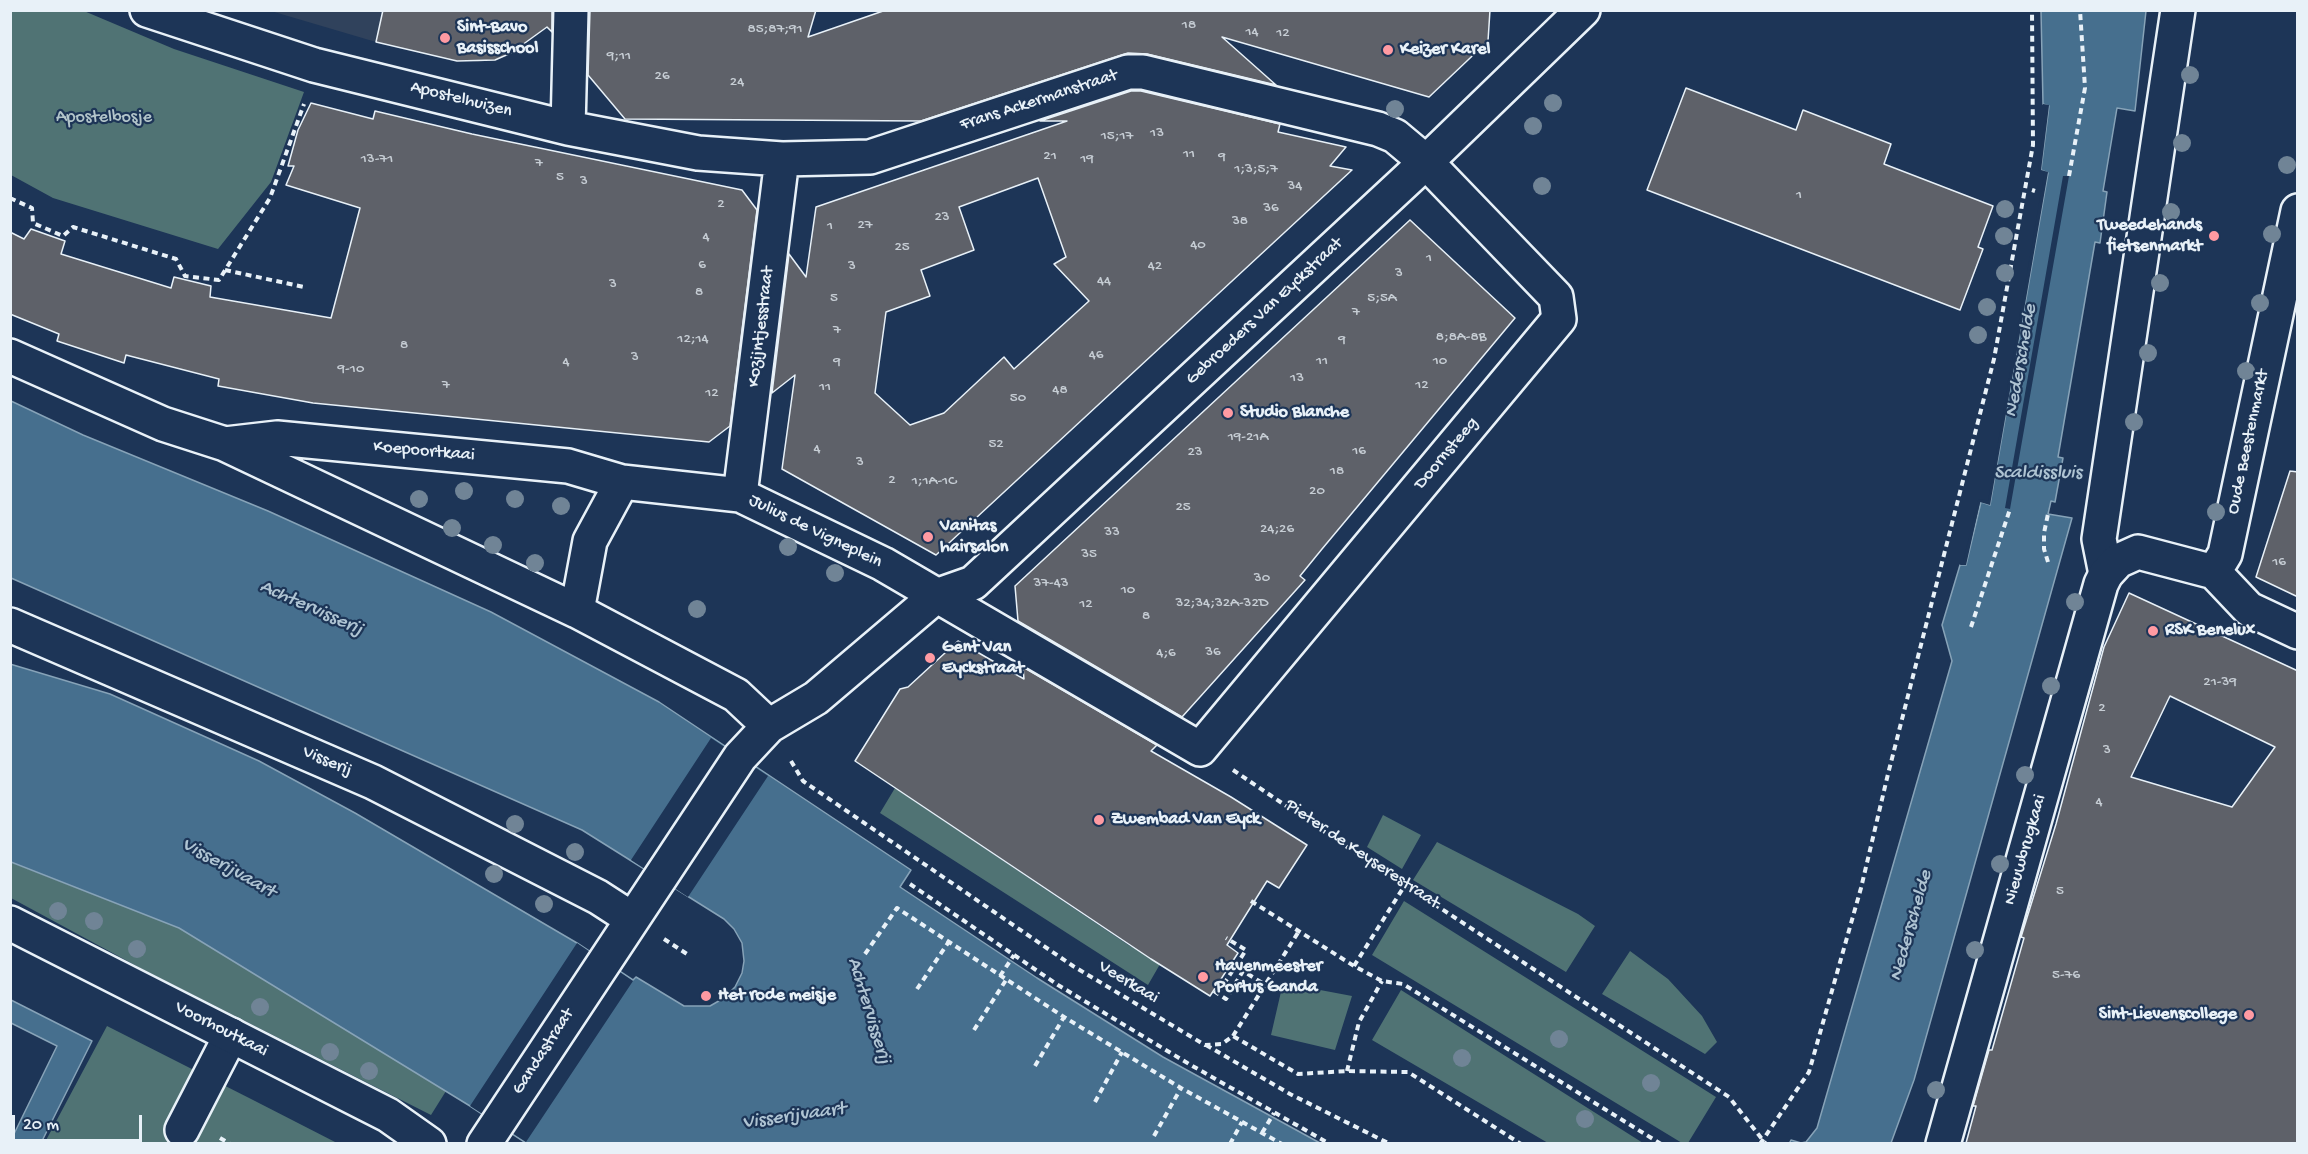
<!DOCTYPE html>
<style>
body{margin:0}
#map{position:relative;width:2308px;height:1154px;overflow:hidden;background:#1d3557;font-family:"Gochi Hand",sans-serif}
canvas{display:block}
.frame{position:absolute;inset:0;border:12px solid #e8f1f8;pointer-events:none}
.scale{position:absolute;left:12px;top:1115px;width:130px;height:27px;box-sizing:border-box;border:3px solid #e8f1f8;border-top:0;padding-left:8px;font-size:18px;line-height:21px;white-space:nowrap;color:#e8f1f8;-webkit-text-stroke:4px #1d3557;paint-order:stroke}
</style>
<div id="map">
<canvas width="2308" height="1154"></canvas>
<div class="frame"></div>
<div class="scale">20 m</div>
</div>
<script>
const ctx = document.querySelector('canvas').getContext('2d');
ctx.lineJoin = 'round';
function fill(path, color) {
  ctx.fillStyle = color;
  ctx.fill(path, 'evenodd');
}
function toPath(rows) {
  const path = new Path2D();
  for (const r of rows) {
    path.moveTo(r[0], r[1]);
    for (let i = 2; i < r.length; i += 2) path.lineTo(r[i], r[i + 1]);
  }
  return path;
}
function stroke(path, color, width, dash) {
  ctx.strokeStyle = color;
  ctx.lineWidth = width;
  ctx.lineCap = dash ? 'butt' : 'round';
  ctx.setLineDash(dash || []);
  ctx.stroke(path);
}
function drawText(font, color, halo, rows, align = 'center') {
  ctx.font = font + ' "Gochi Hand",sans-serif';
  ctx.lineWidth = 4.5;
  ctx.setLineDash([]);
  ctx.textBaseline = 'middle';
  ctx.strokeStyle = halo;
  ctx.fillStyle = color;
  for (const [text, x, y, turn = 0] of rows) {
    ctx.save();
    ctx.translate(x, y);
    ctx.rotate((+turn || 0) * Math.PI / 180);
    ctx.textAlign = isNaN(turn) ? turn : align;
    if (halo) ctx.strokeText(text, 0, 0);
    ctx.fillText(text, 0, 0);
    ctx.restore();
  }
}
fill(toPath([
 [271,11,542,11,531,35,522,45,501,58,478,62,444,56,443,58,376,42]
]), '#30425c');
fill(toPath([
 [10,11,84,11,174,49,304,92,271,182,218,249,53,198,11,175],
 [895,788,1130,946,1163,959,1148,985,880,813],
 [1383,815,1421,835,1402,869,1367,847],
 [1437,842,1578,914,1595,926,1566,972,1413,880],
 [10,862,179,928,446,1091,431,1115,144,970,11,898],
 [1404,901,1716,1097,1688,1143,1682,1143,1372,955],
 [1630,951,1668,979,1702,1016,1717,1042,1705,1054,1602,994],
 [1283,983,1352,996,1335,1050,1271,1035],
 [1401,990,1643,1143,1548,1143,1372,1040],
 [107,1026,255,1101,337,1143,44,1144]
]), '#507374');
const water = toPath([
 [2041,11,2146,11,2135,111,2117,108,2103,191,2107,192,2100,243,2095,242,2058,457,2063,458,2055,502,2051,501,2048,514,2072,518,1914,1080,1891,1143,1789,1144,1791,1140,1801,1143,1806,1142,1817,1128,1952,661,1942,625,1960,565,1966,565,1981,502,1990,505,2048,173,2041,170,2049,106,2043,104,2041,11],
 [11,401,83,435,268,511,491,612,659,702,911,870,900,887,1037,978,1163,1057,1320,1143,526,1143,470,1106,179,928,11,862,10,664,110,694,259,761,355,813,577,943,633,980,636,977,684,1006,710,1006,724,998,735,987,742,973,744,961,742,943,734,929,724,919,582,830,11,578,11,401],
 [11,1000,92,1041,41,1143,11,1143,11,1140,57,1046,11,1023,11,1000]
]);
fill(water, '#466f8e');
stroke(water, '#87a3b8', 1.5);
fill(toPath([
 [2043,104,2049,105,2041,170,2048,172,1990,505,1980,502,1966,565,1960,565,1961,562,1963,562,1978,500,1981,499,1988,501,2044,174,2038,170,2046,107,2043,107],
 [2063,176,2069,176,2010,509,2005,508],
 [711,738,768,776,688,897,631,860],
 [577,943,633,981,526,1142,470,1106]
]), '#1d3557');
const building = toPath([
 [383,10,552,10,552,32,547,27,511,53,495,60,457,61,376,42,383,10],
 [590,10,816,10,808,37,886,10,1490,10,1488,41,1429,97,1222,37,1276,85,1147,54,1128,53,921,121,625,119,588,75,590,10],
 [1686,88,1796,130,1803,110,1891,144,1884,164,1993,206,1978,247,1983,249,1960,310,1647,190,1686,88],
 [1131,91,1141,91,1280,124,1278,132,1346,147,1330,166,1352,170,936,555,782,469,795,375,772,393,789,254,806,277,816,207,1067,121,1040,121,1131,91],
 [1038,178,1066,257,1054,264,1089,301,1014,369,1004,357,944,413,910,425,875,393,886,312,930,296,921,270,974,250,959,207,1038,178],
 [311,103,373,119,375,111,472,134,742,190,757,210,730,426,709,442,313,403,218,386,219,379,126,355,124,363,57,341,59,334,10,314,10,232,24,239,31,229,65,241,61,254,171,288,174,277,211,286,210,297,331,318,360,208,286,185,294,166,288,166,298,130,311,103],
 [1410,220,1515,318,1322,549,1300,576,1305,580,1182,717,1018,621,1015,586,1410,220],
 [2290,471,2298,472,2298,597,2256,577,2290,471],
 [2129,593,2298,671,2298,1143,1966,1143,1976,1106,1973,1106,1989,1050,1992,1050,2024,938,2021,937,2056,824,2104,647,2129,593],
 [2170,696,2275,747,2232,807,2131,777,2170,696],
 [958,641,1024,679,1023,667,1157,745,1151,751,1231,797,1307,845,1279,888,1267,881,1227,945,1238,953,1210,996,1151,959,855,761,900,689,908,687,958,641]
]);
fill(building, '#5e6169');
stroke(building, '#e8f1f8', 1.5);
const pedestrian = toPath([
 [2106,574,2099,539,2178,10],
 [182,1130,231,1035]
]);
const minor = toPath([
 [147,10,314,65,568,128,698,153,782,159,870,157,1128,72,1143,72,1378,129,1395,136,1426,162,1556,297,1559,319,1200,749,883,564,740,495,622,482,568,466,277,438,225,444],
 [568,128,571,10],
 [10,356,163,424,225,444,577,611,736,695,769,726],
 [740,495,782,159],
 [2214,572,2249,609,2298,632],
 [577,611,590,541,622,482],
 [10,625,373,782,598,897,632,919],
 [10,923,388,1115,429,1144],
 [484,1144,740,757,769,726,816,698,936,596,973,583,1426,162,1583,10],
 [1943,1144,2101,584,2106,574,2118,561,2138,552,2214,572,2225,554,2298,211]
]);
stroke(pedestrian, '#e8f1f8', 38);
stroke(minor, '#e8f1f8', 38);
stroke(toPath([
 [2069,176,2085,88,2080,10],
 [2032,190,2035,191],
 [10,198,32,208,33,223,63,236,73,227,176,259,185,276,219,280,270,198,304,104],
 [225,270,304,287],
 [2048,562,2044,549,2044,533,2048,514],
 [1971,627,2010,509],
 [791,761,803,781,1073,966,1205,1045,1222,1044,1233,1036,1298,1074,1347,1071,1408,1072,1521,1144],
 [1233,770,1350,849,1729,1097,1766,1144],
 [910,884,1058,985,1189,1064,1330,1144],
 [1251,901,1354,966,1382,981,1403,984,1661,1144],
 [664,939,687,954],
 [865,954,897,908,1064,1017,1181,1088,1282,1144],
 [1354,966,1405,885],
 [1000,976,1014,955],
 [917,989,948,943],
 [1214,991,1226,999,1243,971,1264,984],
 [1218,993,1246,950,1226,938],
 [974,1030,1006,980],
 [1233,1036,1299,931],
 [1206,1045,1290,1094,1390,1144],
 [1035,1066,1064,1017],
 [1347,1071,1359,1022,1382,981],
 [1095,1102,1122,1052],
 [1262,1133,1274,1113],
 [1154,1136,1181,1088],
 [220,1138,230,1144],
 [1230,1144,1242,1122],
 [1760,1144,1809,1072,1861,888,1888,774,1994,359,2033,145,2032,10]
]), '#e8f1f8', 4, [6, 4.5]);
stroke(pedestrian, '#1d3557', 33);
stroke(minor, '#1d3557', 33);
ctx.fillStyle = '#708496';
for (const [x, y] of [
 [2190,75],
 [1553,103],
 [1395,109],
 [1533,126],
 [2182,143],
 [2287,165],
 [1542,186],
 [2005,209],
 [2171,212],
 [2272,234],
 [2004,236],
 [2005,273],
 [2160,283],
 [2260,303],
 [1987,307],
 [1978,335],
 [2148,353],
 [2246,371],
 [2134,422],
 [464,491],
 [419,499],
 [515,499],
 [561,506],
 [2216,512],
 [452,528],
 [493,545],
 [788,547],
 [535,563],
 [835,573],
 [2075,602],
 [697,609],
 [2051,686],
 [2025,775],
 [515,824],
 [575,852],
 [2000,864],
 [494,874],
 [544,904],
 [58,911],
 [94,921],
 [137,949],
 [1975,950],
 [260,1007],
 [1559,1039],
 [330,1052],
 [1462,1058],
 [369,1071],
 [1651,1083],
 [1936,1090],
 [1585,1119]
]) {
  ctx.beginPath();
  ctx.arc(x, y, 9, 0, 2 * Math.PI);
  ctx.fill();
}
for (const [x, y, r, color] of [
 [445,38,6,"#ff9aa2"],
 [1388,50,6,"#ff9aa2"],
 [2214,236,6,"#ff9aa2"],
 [1228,413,6,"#ff9aa2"],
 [928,537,6,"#ff9aa2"],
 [2153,631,6,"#ff9aa2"],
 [930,658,6,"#ff9aa2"],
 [1099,820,6,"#ff9aa2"],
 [1203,977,6,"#ff9aa2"],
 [706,996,6,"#ff9aa2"],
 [2249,1015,6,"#ff9aa2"]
]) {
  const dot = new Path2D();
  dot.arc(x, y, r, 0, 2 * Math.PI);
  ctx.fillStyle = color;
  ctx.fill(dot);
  stroke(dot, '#1d3557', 2);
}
drawText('15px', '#c6cdd4', null, [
 ["18",1189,26],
 ["85;87;91",775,30],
 ["14",1252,33],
 ["12",1283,34],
 ["9;11",619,57],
 ["26",662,77],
 ["24",737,83],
 ["13",1157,134],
 ["15;17",1117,137],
 ["11",1189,155],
 ["21",1050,157],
 ["9",1222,158],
 ["13-71",377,160],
 ["19",1087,160],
 ["7",539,164],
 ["1;3;5;7",1256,170],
 ["5",560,178],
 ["3",584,182],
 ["34",1295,187],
 ["1",1799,196],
 ["2",721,205],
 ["36",1271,209],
 ["23",942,218],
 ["38",1240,222],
 ["27",865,226],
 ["1",830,227],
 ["4",706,238],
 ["40",1198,246],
 ["25",902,248],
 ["1",1429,259],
 ["6",702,266],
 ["3",852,267],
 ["42",1155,267],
 ["3",1399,274],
 ["44",1104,282],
 ["3",613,285],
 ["8",699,293],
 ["5",834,299],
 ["5;5A",1382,299],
 ["7",1356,313],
 ["7",837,331],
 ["8;8A-8B",1461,338],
 ["12;14",693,340],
 ["9",1342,341],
 ["8",404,346],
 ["46",1096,356],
 ["3",635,358],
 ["11",1322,362],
 ["10",1440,362],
 ["4",566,363],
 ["9",837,363],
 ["9-10",351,370],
 ["13",1297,379],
 ["7",446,386],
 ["12",1422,386],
 ["11",825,388],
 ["48",1060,391],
 ["12",712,394],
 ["50",1018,399],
 ["19-21A",1248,438],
 ["52",996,445],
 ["4",817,450],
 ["16",1359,452],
 ["23",1195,453],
 ["3",860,463],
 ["18",1337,472],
 ["2",892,481],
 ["1;1A-1C",934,482],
 ["20",1317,492],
 ["25",1183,508],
 ["24;26",1277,530],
 ["33",1112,533],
 ["35",1089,555],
 ["16",2279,563],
 ["30",1262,579],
 ["37-43",1051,584],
 ["10",1128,591],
 ["32;34;32A-32D",1222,604],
 ["12",1086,605],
 ["8",1146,617],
 ["36",1213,653],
 ["4;6",1166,654],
 ["21-39",2220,683],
 ["2",2102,709],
 ["3",2107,751],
 ["4",2099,803],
 ["5",2060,892],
 ["5-76",2066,976]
]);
drawText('bold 18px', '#e8f1f8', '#1d3557', [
 ["Sint-Bavo",457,28],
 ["Basisschool",457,49],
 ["Keizer Karel",1400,50],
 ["Tweedehands",2202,226,"right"],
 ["fietsenmarkt",2202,247,"right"],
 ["Studio Blanche",1240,413],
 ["Vanitas",940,527],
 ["hairsalon",940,548],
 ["RSK Benelux",2165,631],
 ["Gent Van",942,648],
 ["Eyckstraat",942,669],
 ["Zwembad Van Eyck",1111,820],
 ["Havenmeester",1215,967],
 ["Portus Ganda",1215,988],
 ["Het rode meisje",718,996],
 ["Sint-Lievenscollege",2237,1015,"right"]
], 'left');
drawText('18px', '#e8f1f8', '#1d3557', [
 ["Apostelhuizen",461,100,14],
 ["Frans Ackermanstraat",1039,101,-18],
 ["Gebroeders Van Eyckstraat",1265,312,-43],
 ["Kozijntjesstraat",762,327,-83],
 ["Oude Beestenmarkt",2249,442,-78],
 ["Koepoortkaai",424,452,5],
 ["Doornsteeg",1447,454,-50],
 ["Julius de Vigneplein",815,532,26],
 ["Visserij",327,762,23],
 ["Nieuwbrugkaai",2026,850,-74],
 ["Pieter de Keyserestraat",1362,855,34],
 ["Veerkaai",1128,983,31],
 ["Voorhoutkaai",221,1030,27],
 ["Gandastraat",544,1052,-57]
]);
drawText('18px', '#b3c5ca', '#1d3557', [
 ["Apostelbosje",104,118]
]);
drawText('italic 20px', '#afc4d3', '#1d3557', [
 ["Nederschelde",2022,361,-80],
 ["Scaldissluis",2038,474],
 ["Achtervisserij",311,609,24],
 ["Visserijvaart",228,869,29],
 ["Nederschelde",1912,926,-74],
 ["Achtervisserij",868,1011,73],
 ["Visserijvaart",794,1117,-8]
]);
</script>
